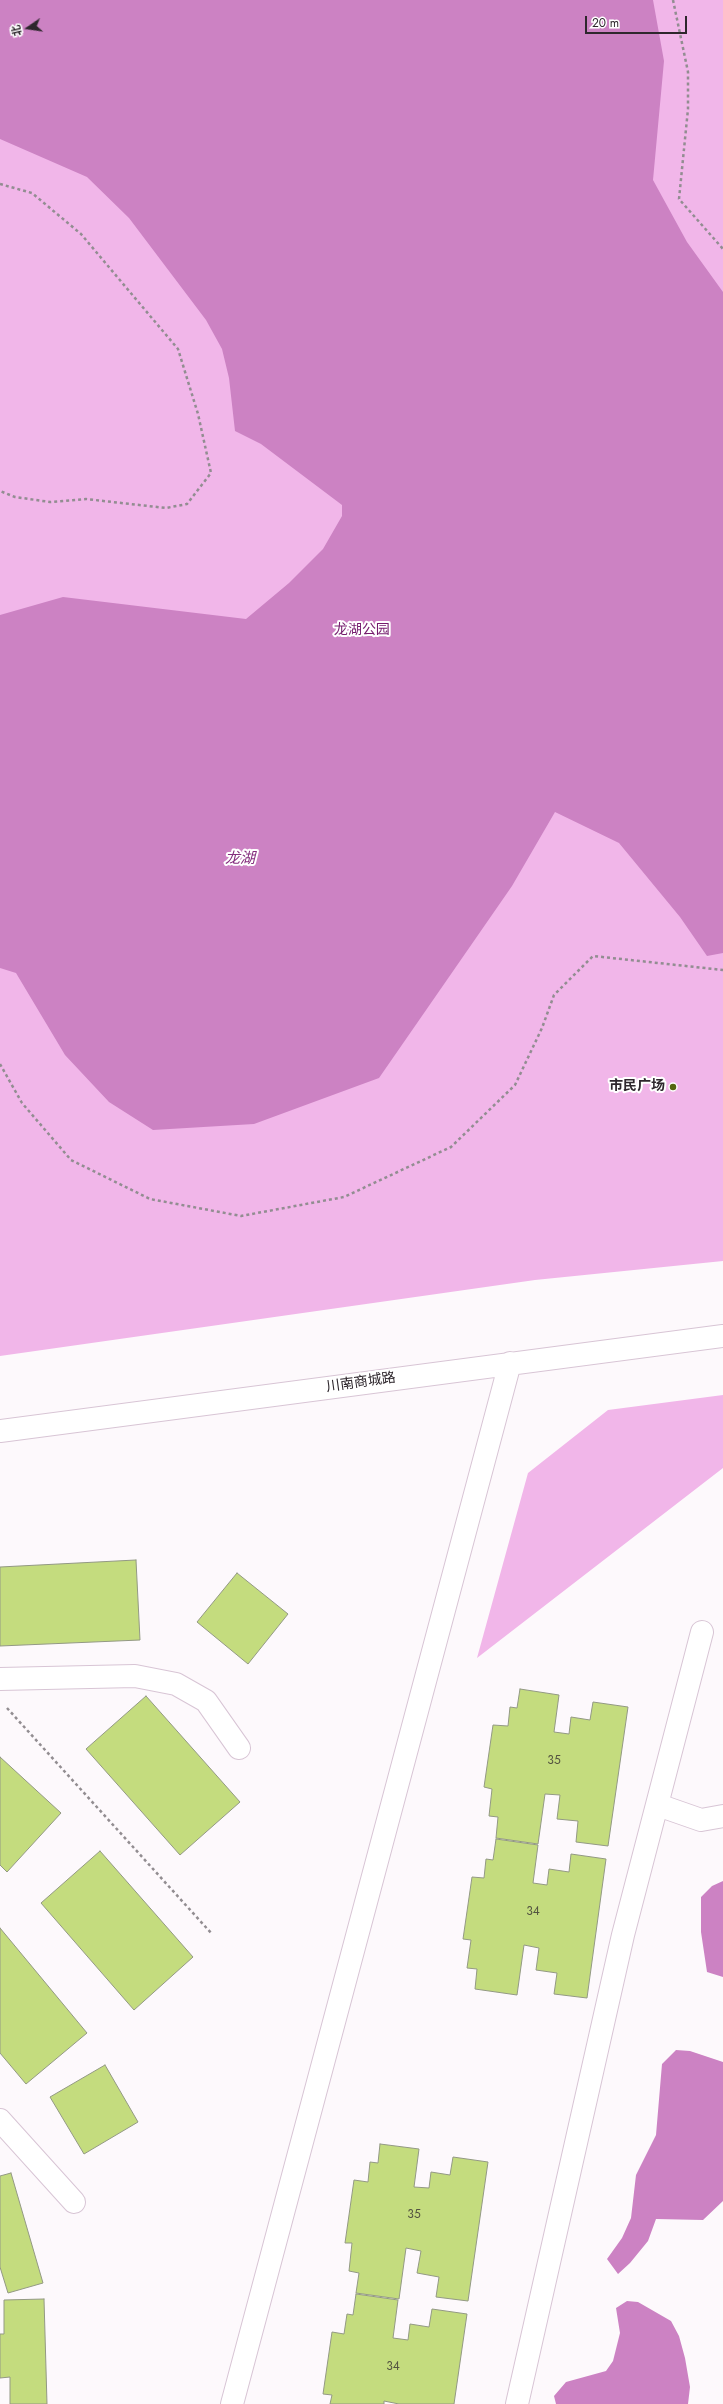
<!DOCTYPE html>
<meta charset="utf-8">
<style>
body{margin:0}
#map{position:relative;width:723px;height:2404px;overflow:hidden;background:#fdf9fc;font-family:Jost,"Noto Sans SC",sans-serif}
canvas{display:block}
.north{position:absolute;left:8px;top:8px;width:40px;height:40px;-webkit-text-stroke:3px #fff;paint-order:stroke;rotate:257deg;font-size:11px;font-weight:700;line-height:16px;text-align:center;color:#2e272d}
.north::after{content:'';display:block;margin:auto;width:14px;height:18px;background:#2e272d;clip-path:polygon(50% 0,100% 100%,50% 72%,0 100%)}
.scale{position:absolute;left:585px;top:16px;width:102px;height:18px;box-sizing:border-box;border:2px solid #2e272d;border-top:0;padding-left:5px;font-size:12px;line-height:14px;white-space:nowrap;color:#2e272d;-webkit-text-stroke:3px #fff;paint-order:stroke}
</style>
<div id="map">
<canvas width="723" height="2404"></canvas>
<div class="north">北</div>
<div class="scale">20 m</div>
</div>
<script>
const ctx = document.querySelector('canvas').getContext('2d');
ctx.lineJoin = 'round';
function fill(path, color) {
  ctx.fillStyle = color;
  ctx.fill(path, 'evenodd');
}
function toPath(rows) {
  const path = new Path2D();
  for (const r of rows) {
    path.moveTo(r[0], r[1]);
    for (let i = 2; i < r.length; i += 2) path.lineTo(r[i], r[i + 1]);
  }
  return path;
}
function stroke(path, color, width, dash) {
  ctx.strokeStyle = color;
  ctx.lineWidth = width;
  ctx.lineCap = dash ? 'butt' : 'round';
  ctx.setLineDash(dash || []);
  ctx.stroke(path);
}
function drawText(font, color, halo, rows, align = 'center') {
  ctx.font = font + ' Jost,"Noto Sans SC",sans-serif';
  ctx.lineWidth = 4;
  ctx.setLineDash([]);
  ctx.textBaseline = 'middle';
  ctx.strokeStyle = halo;
  ctx.fillStyle = color;
  for (const [text, x, y, turn = 0] of rows) {
    ctx.save();
    ctx.translate(x, y);
    ctx.rotate((+turn || 0) * Math.PI / 180);
    ctx.textAlign = isNaN(turn) ? turn : align;
    if (halo) ctx.strokeText(text, 0, 0);
    ctx.fillText(text, 0, 0);
    ctx.restore();
  }
}
fill(toPath([
 [0,0,723,0,723,1261,535,1280,0,1356],
 [723,1395,723,1468,477,1658,528,1473,608,1410]
]), '#f1b6e9');
fill(toPath([
 [0,0,653,0,664,61,653,180,687,242,723,292,723,953,707,956,680,917,619,843,555,812,512,886,379,1078,254,1124,153,1130,109,1102,65,1055,16,973,0,968,0,615,63,597,246,619,289,583,323,549,342,516,342,505,261,444,235,431,229,378,222,349,206,320,129,218,87,177,0,139],
 [723,1881,723,1977,707,1972,701,1932,701,1897,712,1886],
 [676,2050,690,2051,723,2062,723,2201,703,2220,656,2219,648,2241,630,2263,618,2274,607,2259,622,2238,631,2218,636,2175,656,2135,662,2064],
 [627,2301,638,2302,671,2321,679,2336,685,2358,690,2387,688,2404,556,2404,554,2396,566,2382,606,2371,613,2361,620,2333,616,2308]
]), '#cc82c3');
const building = toPath([
 [136,1560,140,1640,0,1646,0,1567,136,1560],
 [237,1573,288,1614,248,1664,197,1622,237,1573],
 [520,1689,559,1695,554,1732,569,1734,571,1717,590,1720,593,1702,628,1707,608,1846,576,1842,578,1821,557,1819,560,1795,545,1794,538,1844,496,1838,498,1817,489,1816,492,1789,484,1787,493,1725,508,1726,510,1707,517,1708,520,1689],
 [146,1696,240,1802,180,1855,86,1749,146,1696],
 [0,1757,61,1813,7,1872,0,1865,0,1757],
 [496,1839,538,1845,533,1883,547,1885,549,1869,569,1872,571,1854,606,1859,587,1998,554,1994,557,1973,536,1970,539,1948,524,1945,517,1995,475,1989,477,1969,467,1968,471,1940,463,1939,472,1877,484,1878,486,1859,493,1860,496,1839],
 [100,1851,193,1957,134,2010,41,1903,100,1851],
 [0,1928,87,2033,26,2084,0,2053,0,1928],
 [105,2065,138,2122,84,2154,50,2097,105,2065],
 [380,2144,419,2149,414,2187,429,2188,431,2172,450,2175,453,2157,488,2162,468,2301,436,2297,439,2277,417,2273,421,2251,406,2248,399,2299,356,2293,359,2273,349,2271,352,2243,345,2243,354,2180,368,2182,370,2162,378,2163,380,2144],
 [11,2173,43,2283,8,2293,0,2267,0,2176,11,2173],
 [356,2294,398,2300,393,2338,408,2340,410,2324,429,2327,432,2309,467,2314,454,2404,399,2404,384,2401,384,2404,330,2404,332,2395,323,2394,332,2332,344,2334,347,2314,353,2315,356,2294],
 [44,2299,47,2404,10,2404,10,2377,0,2378,0,2334,4,2334,4,2300,44,2299]
]);
fill(building, '#c4dc7e');
stroke(building, '#939984', 1);
const minor = toPath([
 [0,1431,723,1336],
 [0,1679,135,1676,176,1684,206,1701,239,1748],
 [658,1805,701,1820,723,1816],
 [0,2120,74,2202],
 [232,2404,510,1363],
 [517,2404,623,1935,702,1632]
]);
stroke(minor, '#d8c5d5', 24);
stroke(toPath([
 [673,0,688,72,688,109,679,199,723,249],
 [0,184,32,193,81,234,178,349,198,414,211,473,187,504,166,508,86,499,50,502,15,497,0,491],
 [0,1064,22,1103,71,1160,150,1199,241,1216,344,1197,451,1147,515,1085,542,1028,554,995,593,956,723,970],
 [7,1708,212,1934]
]), '#928d91', 2.5, [3, 3]);
stroke(minor, '#fff', 22);
for (const [x, y, r, color] of [
 [673,1087,4,"#55660f"]
]) {
  const dot = new Path2D();
  dot.arc(x, y, r, 0, 2 * Math.PI);
  ctx.fillStyle = color;
  ctx.fill(dot);
  stroke(dot, '#fff', 1.5);
}
drawText('12px', '#545441', null, [
 ["35",554,1761],
 ["34",533,1912],
 ["35",414,2215],
 ["34",393,2367]
]);
drawText('14px', '#741c6d', '#fff', [
 ["龙湖公园",362,631]
]);
drawText('bold 14px', '#2e272d', '#fff', [
 ["市民广场",665,1087]
], 'right');
drawText('14px', '#2e272d', '#fff', [
 ["川南商城路",361,1383,-8]
]);
drawText('italic 15px', '#842d7d', '#fff', [
 ["龙湖",240,859]
]);
</script>
